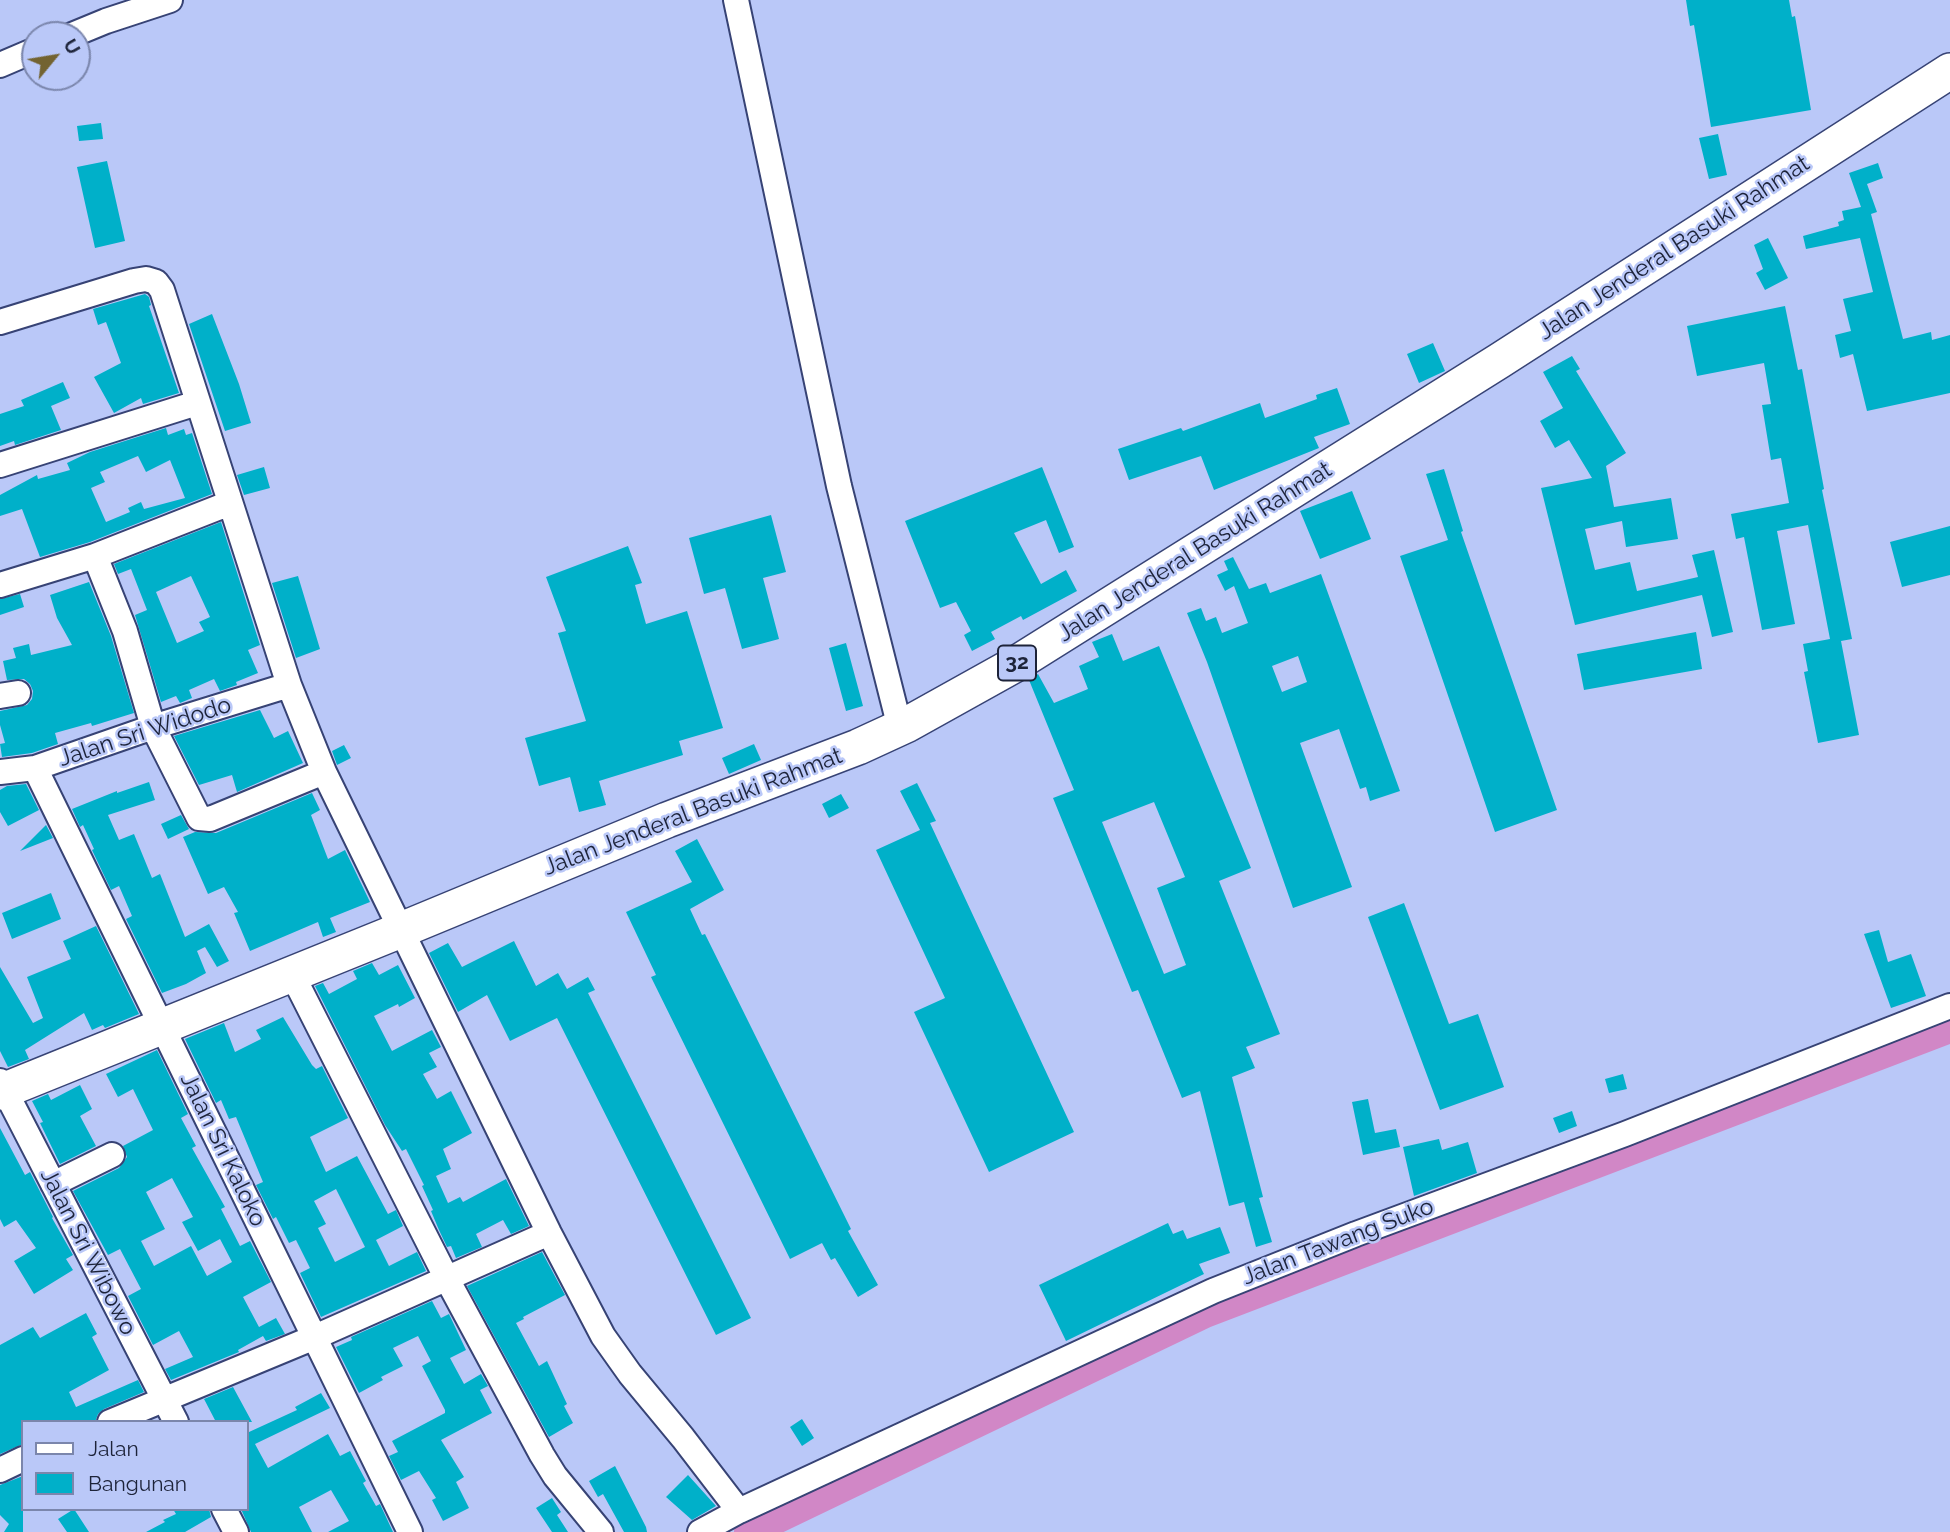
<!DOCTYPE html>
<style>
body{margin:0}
#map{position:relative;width:1950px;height:1532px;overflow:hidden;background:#bac8f8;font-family:Raleway,sans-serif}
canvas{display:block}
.legend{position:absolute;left:21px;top:1420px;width:228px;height:91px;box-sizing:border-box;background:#bac8f8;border:2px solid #7b86ac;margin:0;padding:9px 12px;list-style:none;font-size:21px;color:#1d2339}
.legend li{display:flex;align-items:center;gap:14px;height:35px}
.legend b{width:35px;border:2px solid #7b86ac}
.north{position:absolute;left:21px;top:21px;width:70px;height:70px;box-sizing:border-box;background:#bac8f8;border:2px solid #7b86ac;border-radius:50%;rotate:60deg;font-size:19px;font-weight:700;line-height:28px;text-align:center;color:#1d2339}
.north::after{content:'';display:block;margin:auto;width:24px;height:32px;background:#736331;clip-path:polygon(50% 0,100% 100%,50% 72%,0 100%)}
</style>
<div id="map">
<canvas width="1950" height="1532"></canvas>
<ul class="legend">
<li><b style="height:9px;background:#fff"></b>Jalan</li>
<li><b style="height:19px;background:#00b0c9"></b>Bangunan</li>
</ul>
<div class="north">U</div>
</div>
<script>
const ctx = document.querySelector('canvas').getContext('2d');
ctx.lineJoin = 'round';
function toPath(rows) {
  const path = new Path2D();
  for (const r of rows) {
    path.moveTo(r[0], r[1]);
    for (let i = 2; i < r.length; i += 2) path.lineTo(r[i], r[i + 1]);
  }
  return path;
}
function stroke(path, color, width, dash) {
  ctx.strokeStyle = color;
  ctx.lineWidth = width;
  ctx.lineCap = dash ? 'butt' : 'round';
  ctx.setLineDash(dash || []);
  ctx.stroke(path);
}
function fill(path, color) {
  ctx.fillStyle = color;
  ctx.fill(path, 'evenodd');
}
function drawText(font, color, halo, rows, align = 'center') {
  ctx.font = font + ' Raleway,sans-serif';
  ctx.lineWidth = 5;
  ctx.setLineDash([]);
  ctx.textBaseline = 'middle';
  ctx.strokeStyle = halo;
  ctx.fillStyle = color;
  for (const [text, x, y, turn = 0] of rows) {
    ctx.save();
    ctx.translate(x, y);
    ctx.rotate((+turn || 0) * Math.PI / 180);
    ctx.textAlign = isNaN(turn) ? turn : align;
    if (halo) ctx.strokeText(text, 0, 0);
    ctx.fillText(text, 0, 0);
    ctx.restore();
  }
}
stroke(toPath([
 [749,1532,1205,1313,1950,1028]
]), '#d187c6', 30);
fill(toPath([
 [1686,0,1789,0,1792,17,1795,16,1811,110,1711,127,1694,25,1690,26],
 [101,123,103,139,79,141,77,126],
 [1718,134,1727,175,1709,179,1699,138],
 [107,161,125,241,95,248,77,167],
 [1878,163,1883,178,1867,184,1877,212,1871,214,1903,339,1931,332,1932,340,1950,335,1950,393,1867,411,1853,354,1840,358,1835,335,1851,331,1843,299,1873,292,1860,238,1806,249,1803,236,1839,226,1838,222,1844,220,1842,211,1861,207,1849,173],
 [1768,238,1788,278,1765,290,1756,273,1763,269,1754,245],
 [145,294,149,297,151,305,149,306,179,393,143,404,141,398,114,413,94,377,121,363,106,322,98,325,93,309],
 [1785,306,1798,370,1802,369,1824,489,1822,490,1852,639,1841,641,1859,735,1818,743,1804,672,1808,671,1803,644,1830,639,1808,525,1777,531,1795,624,1762,630,1744,537,1736,539,1731,514,1789,503,1781,458,1771,460,1762,405,1771,404,1764,363,1697,376,1687,326],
 [212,314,239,384,251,423,225,431,189,324],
 [1433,343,1445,371,1419,383,1407,354],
 [1572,356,1580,369,1576,371,1626,453,1606,466,1614,507,1671,498,1678,539,1626,547,1622,521,1585,529,1595,570,1630,562,1637,591,1698,577,1692,555,1714,550,1733,632,1712,637,1702,595,1575,625,1541,488,1592,478,1569,440,1555,448,1540,421,1563,408,1543,372],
 [63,382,70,398,51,406,61,430,15,445,14,441,0,446,0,414,24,406,21,400],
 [1337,388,1350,424,1314,437,1319,448,1214,490,1201,456,1129,480,1118,449,1181,428,1183,431,1260,403,1265,418,1317,399,1316,395],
 [166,428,168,435,184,429,186,435,192,433,212,494,90,542,40,557,22,509,0,516,0,495,37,475,38,479,70,470,67,463,90,452],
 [138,456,146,472,170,460,185,498,144,509,141,502,128,508,130,512,106,522,91,488,105,482,100,472],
 [264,467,270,488,244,495,237,475],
 [1042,467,1074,547,1059,553,1046,520,1014,533,1041,584,1066,570,1077,591,1023,620,1021,616,991,632,995,639,972,651,964,635,971,631,956,602,940,608,905,521],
 [1444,469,1463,531,1461,532,1557,810,1495,832,1400,556,1448,540,1426,474],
 [1352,491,1371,539,1320,559,1300,511],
 [771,515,786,572,763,578,779,639,742,649,725,588,704,594,689,538],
 [221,522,260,645,248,650,258,673,236,682,237,685,220,691,214,679,189,690,192,698,180,703,176,696,161,702,135,615,147,610,131,569,118,574,114,564],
 [191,576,210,617,199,622,204,631,177,643,156,592],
 [1950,526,1950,575,1902,587,1890,542],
 [628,546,642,583,635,585,646,624,687,611,723,728,679,741,683,755,599,781,606,805,579,812,570,777,539,786,525,738,586,721,558,633,566,631,546,577],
 [1233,557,1249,589,1266,583,1270,593,1321,574,1400,791,1370,801,1366,787,1360,789,1339,729,1300,743,1352,887,1293,908,1207,662,1187,613,1201,608,1206,621,1216,617,1222,633,1248,623,1234,586,1225,591,1217,575,1228,570,1224,561],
 [1298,656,1307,682,1282,692,1272,666],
 [298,576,320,649,296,658,272,583],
 [89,582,111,636,134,713,92,726,91,723,55,733,58,744,32,753,2,757,0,744,5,743,0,725,0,711,27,705,32,699,33,691,30,684,24,679,7,680,3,661,16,658,13,648,29,644,31,655,72,645,57,618,50,595],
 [20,594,24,607,0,615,0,599],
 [1696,632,1702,669,1584,690,1577,654],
 [1112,634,1123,661,1159,646,1251,868,1219,881,1280,1034,1246,1047,1255,1068,1232,1077,1263,1197,1259,1198,1272,1242,1256,1247,1244,1202,1229,1206,1200,1091,1182,1098,1138,990,1132,992,1053,798,1074,790,1029,680,1038,674,1054,703,1088,689,1079,666,1099,657,1092,642],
 [1154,802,1185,877,1157,888,1186,965,1164,974,1102,822],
 [846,643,863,706,846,711,829,648],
 [260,710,274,738,288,731,303,763,237,792,232,775,199,785,174,736],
 [754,744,761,760,729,774,722,758],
 [344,745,351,758,337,765,332,751],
 [149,782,155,800,108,815,119,840,134,834,152,878,160,874,185,937,209,924,229,961,217,967,205,947,197,951,206,973,186,984,162,993,126,919,132,916,119,886,111,890,92,850,94,849,83,825,80,827,72,809,117,791,117,793],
 [917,783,936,821,930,823,1074,1132,989,1172,914,1012,945,998,876,850,920,830,900,791],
 [26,784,39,810,8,826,0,812,0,790,7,786],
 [312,793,320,810,311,815,328,859,345,850,370,902,330,918,336,932,323,937,318,922,250,951,234,913,238,912,224,887,208,894,183,837,195,832,216,833],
 [841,794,849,808,829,818,822,804],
 [181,815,189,829,168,839,161,824],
 [46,825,53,838,20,851],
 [697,839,724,890,690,909,702,935,705,934,851,1229,848,1231,878,1285,858,1297,835,1258,831,1260,822,1243,790,1259,651,977,656,975,626,912,692,882,675,851],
 [51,893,61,919,12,939,2,913],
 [1404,903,1449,1024,1478,1014,1504,1087,1440,1110,1368,917],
 [96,926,139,1014,105,1028,103,1025,92,1030,84,1013,25,1050,29,1059,8,1067,0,1051,0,967,33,1023,43,1018,27,977,71,959,63,941],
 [1879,930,1888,962,1911,954,1926,996,1891,1008,1864,934],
 [514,941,536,986,558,973,567,989,588,977,595,990,588,993,751,1318,716,1335,557,1018,510,1041,487,995,458,1012,429,953,448,943,462,967],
 [372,963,379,975,398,965,415,998,399,1007,398,1004,374,1016,392,1051,432,1030,441,1047,429,1053,437,1067,423,1074,437,1099,451,1091,472,1133,443,1149,451,1169,436,1176,448,1203,460,1197,463,1202,506,1179,529,1226,511,1234,503,1220,476,1234,482,1247,456,1258,451,1246,447,1247,439,1230,431,1211,433,1210,422,1186,424,1185,406,1149,402,1151,385,1125,315,986,323,983,329,994,357,979,353,971],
 [283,1017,312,1065,316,1069,322,1066,348,1118,310,1137,326,1172,357,1156,388,1214,396,1210,403,1226,376,1240,389,1266,417,1252,426,1271,321,1317,300,1273,310,1268,296,1240,289,1243,276,1217,273,1219,256,1185,263,1182,236,1117,229,1119,221,1100,216,1103,185,1039,224,1023,235,1052,261,1039,256,1030],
 [336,1189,365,1247,335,1262,318,1228,326,1224,314,1201],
 [157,1050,188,1114,181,1118,196,1146,192,1148,225,1207,221,1209,240,1246,250,1241,271,1282,243,1297,259,1327,276,1318,285,1334,266,1341,263,1336,238,1350,239,1352,171,1380,165,1369,193,1357,179,1331,153,1345,128,1296,141,1289,120,1249,108,1255,73,1191,119,1168,127,1157,123,1146,153,1130,133,1089,118,1097,106,1074],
 [172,1178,193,1217,182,1222,198,1251,220,1239,232,1262,207,1276,191,1246,154,1266,141,1241,165,1229,146,1192],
 [1623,1074,1627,1089,1609,1093,1605,1079],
 [80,1085,92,1109,80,1116,96,1146,60,1164,40,1123,43,1122,32,1101,48,1094,51,1100],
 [1368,1099,1375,1133,1396,1129,1400,1147,1363,1155,1352,1102],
 [1572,1111,1577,1126,1559,1133,1553,1118],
 [0,1128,25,1175,30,1172,53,1217,52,1218,73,1255,66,1259,73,1270,34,1294,14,1261,36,1248,16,1220,4,1227,0,1219],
 [1439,1139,1442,1150,1468,1142,1477,1173,1414,1196,1403,1147],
 [1168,1223,1173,1234,1183,1230,1187,1239,1220,1227,1230,1253,1199,1264,1204,1274,1066,1341,1039,1285],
 [542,1252,565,1295,523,1317,524,1319,516,1323,539,1366,547,1361,567,1404,564,1406,573,1423,549,1437,467,1286],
 [432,1301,441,1318,449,1314,466,1350,450,1358,464,1384,481,1374,488,1386,480,1390,492,1413,441,1440,464,1477,456,1482,469,1508,443,1521,432,1500,436,1498,419,1471,401,1480,389,1456,398,1452,392,1441,445,1413,445,1410,422,1366,431,1361,418,1336,393,1348,403,1366,381,1377,383,1380,359,1393,336,1347,352,1340,351,1337],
 [86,1313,97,1334,92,1337,109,1370,69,1392,76,1407,138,1380,144,1392,104,1409,98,1414,95,1422,23,1422,23,1444,0,1454,0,1345,33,1327,40,1338],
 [233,1387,252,1422,216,1422,204,1399],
 [321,1393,330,1408,255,1444,268,1468,328,1434,340,1456,350,1451,366,1481,363,1483,376,1506,380,1504,393,1532,328,1532,349,1521,331,1490,299,1507,312,1532,251,1532,241,1509,247,1509,247,1428,249,1432,297,1410,295,1407],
 [802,1419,814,1438,802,1446,790,1427],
 [615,1466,646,1527,647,1532,624,1532,603,1494,598,1497,589,1481],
 [688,1475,716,1506,692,1520,666,1497],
 [23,1476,23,1532,4,1532,9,1524,0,1515,0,1485],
 [552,1498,561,1512,557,1515,568,1532,552,1532,536,1508],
 [74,1509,89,1532,67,1532,58,1519],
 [173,1509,209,1509,211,1517,185,1532,146,1532,165,1522,163,1520,176,1514]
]), '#00b0c9');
const minor = toPath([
 [736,0,839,486,900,728],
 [72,35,106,21,170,0],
 [0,65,35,50],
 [0,322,134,281,146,279,156,282,162,290,289,685,324,772,549,1233,603,1336,630,1374,683,1438,739,1511],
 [0,465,197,403],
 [95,556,125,631,153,727,199,818,210,819,324,772],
 [0,585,95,556,230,503],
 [0,696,18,693],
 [35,768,410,1532],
 [0,772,35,768,153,727,289,685],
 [292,974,447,1279,542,1455,555,1476,601,1532],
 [0,1081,176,1422],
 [53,1184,112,1155],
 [110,1422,315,1337,549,1233],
 [0,1470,23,1459],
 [224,1509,236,1532],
 [700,1532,739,1511,1213,1291,1356,1234,1625,1134,1950,1006]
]);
const highway = toPath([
 [0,1092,401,930,667,820,858,747,908,724,1014,665,1499,361,1950,71]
]);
stroke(minor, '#374375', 28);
stroke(highway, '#374375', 38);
stroke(minor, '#fff', 24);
stroke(highway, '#fff', 35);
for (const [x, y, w] of [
 [1017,663,38]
]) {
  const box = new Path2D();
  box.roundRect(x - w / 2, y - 17.5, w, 35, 5);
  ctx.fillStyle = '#bac8f8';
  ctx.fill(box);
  stroke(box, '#1d2339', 2);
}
drawText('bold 21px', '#1d2339', null, [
 ["32",1017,663]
]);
drawText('23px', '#1d2339', '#bac8f8', [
 ["Jalan Jenderal Basuki Rahmat",1674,248,-33],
 ["Jalan Jenderal Basuki Rahmat",1195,552,-32],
 ["Jalan Sri Widodo",145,732,-18],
 ["Jalan Jenderal Basuki Rahmat",693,812,-21],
 ["Jalan Sri Kaloko",223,1150,64],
 ["Jalan Tawang Suko",1338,1242,-21],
 ["Jalan Sri Wibowo",88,1252,63]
]);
</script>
